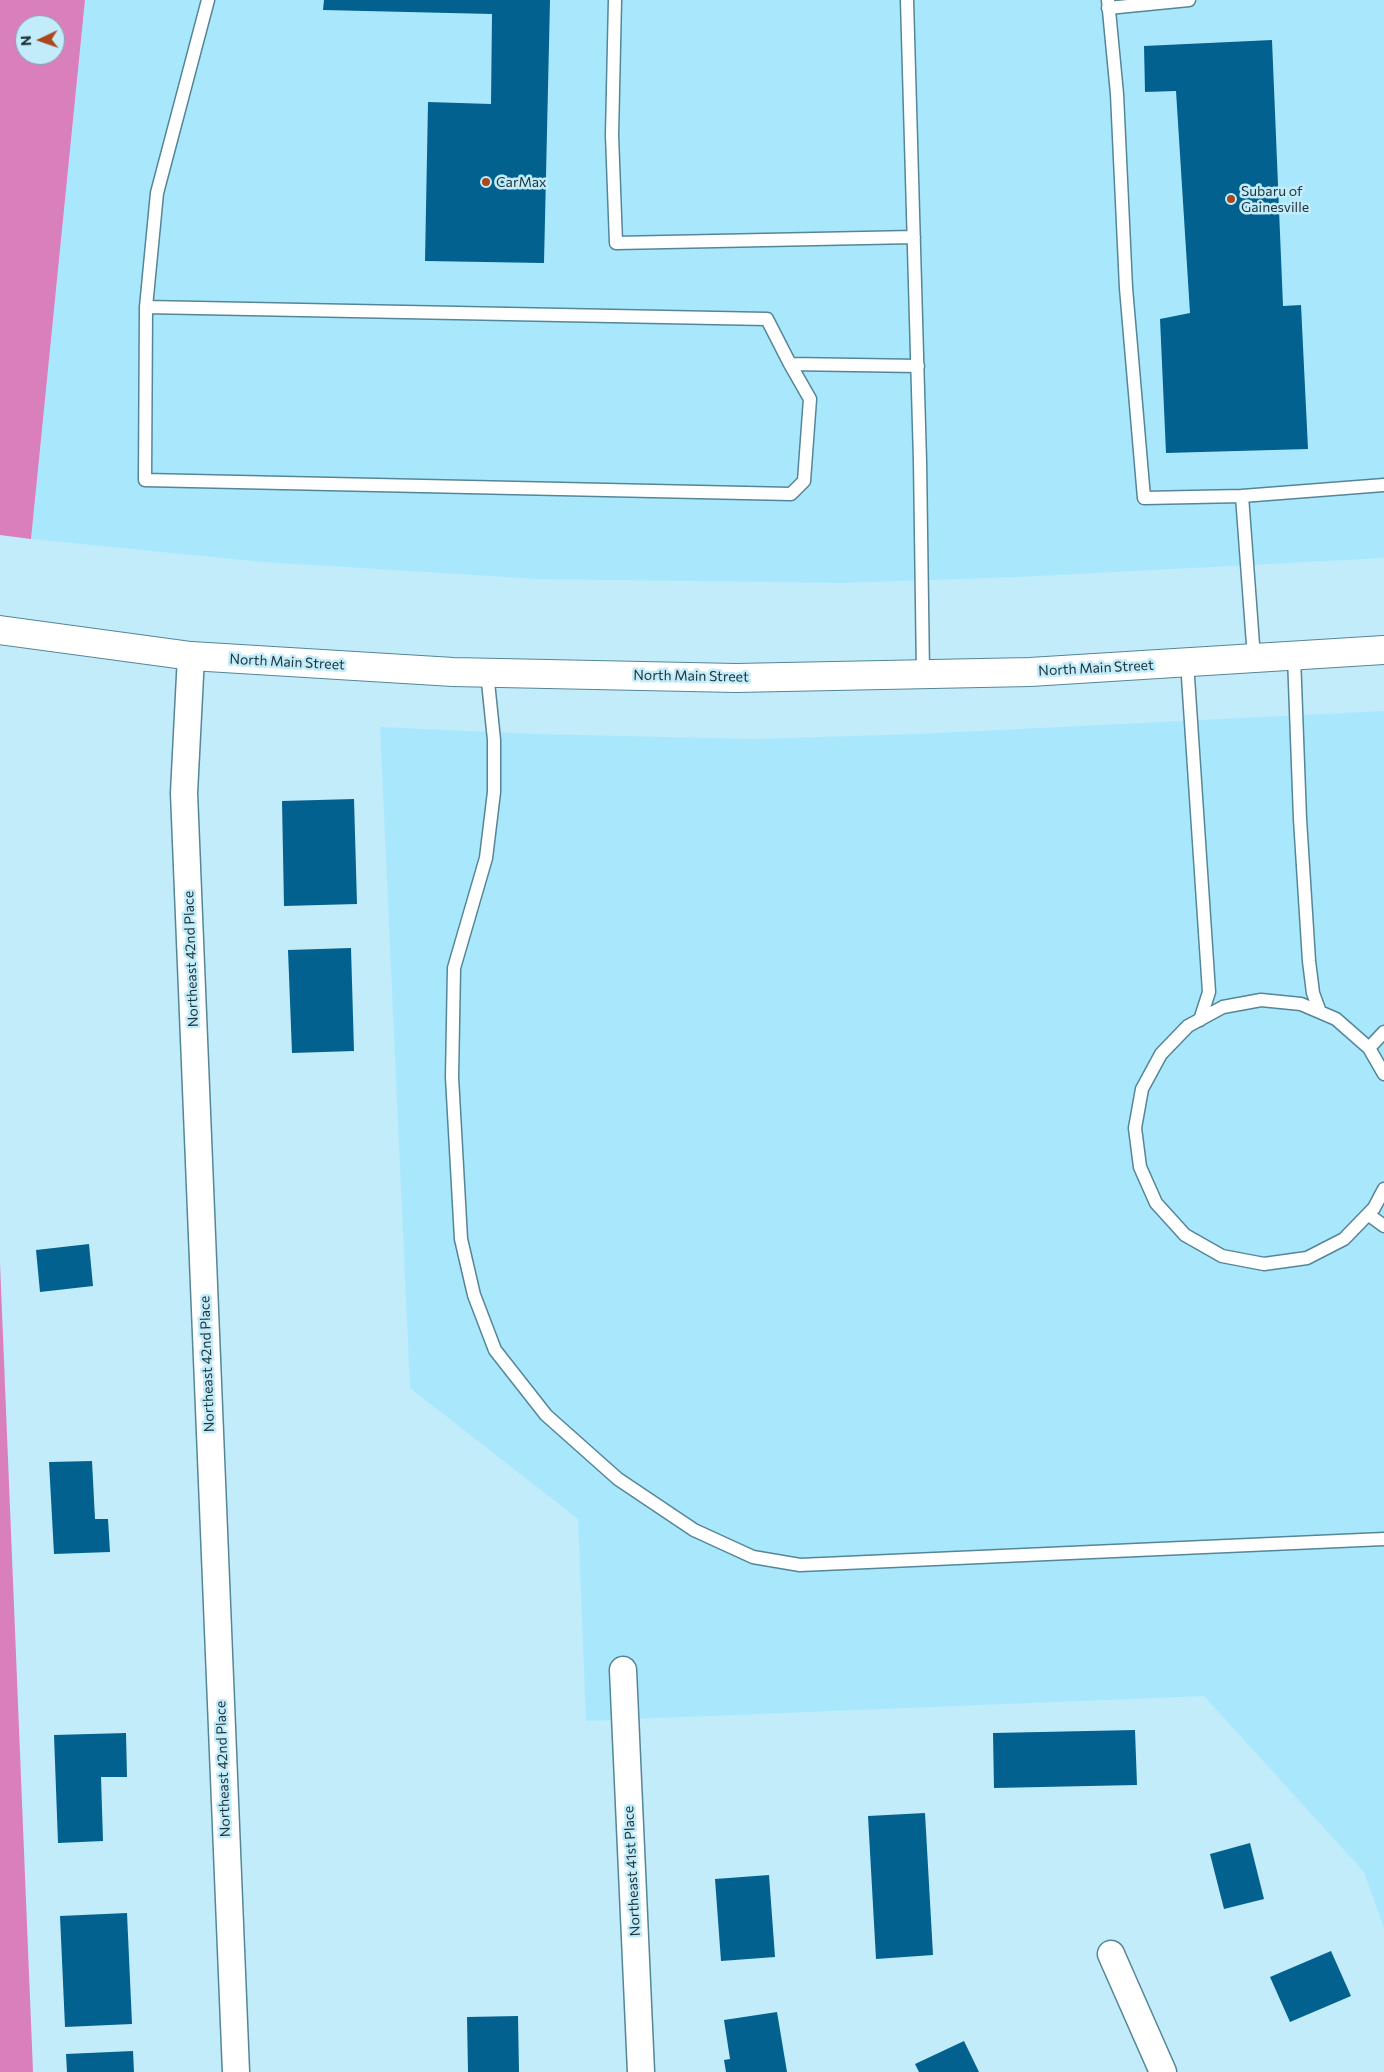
<!DOCTYPE html>
<style>
body{margin:0}
#map{position:relative;width:1384px;height:2072px;overflow:hidden;background:#c2ecfa;font-family:Commissioner,sans-serif}
canvas{display:block}
.north{position:absolute;left:15px;top:15px;width:50px;height:50px;box-sizing:border-box;background:#c2ecfa;border:1px solid #81a3ae;border-radius:50%;rotate:267deg;font-size:14px;font-weight:700;line-height:20px;text-align:center;color:#20353c}
.north::after{content:'';display:block;margin:auto;width:18px;height:22px;background:#ac461d;clip-path:polygon(50% 0,100% 100%,50% 72%,0 100%)}
</style>
<div id="map">
<canvas width="1384" height="2072"></canvas>
<div class="north">N</div>
</div>
<script>
const ctx = document.querySelector('canvas').getContext('2d');
ctx.lineJoin = 'round';
function fill(path, color) {
  ctx.fillStyle = color;
  ctx.fill(path, 'evenodd');
}
function toPath(rows) {
  const path = new Path2D();
  for (const r of rows) {
    path.moveTo(r[0], r[1]);
    for (let i = 2; i < r.length; i += 2) path.lineTo(r[i], r[i + 1]);
  }
  return path;
}
function stroke(path, color, width, dash) {
  ctx.strokeStyle = color;
  ctx.lineWidth = width;
  ctx.lineCap = dash ? 'butt' : 'round';
  ctx.setLineDash(dash || []);
  ctx.stroke(path);
}
function drawText(font, color, halo, rows, align = 'center') {
  ctx.font = font + ' Commissioner,sans-serif';
  ctx.lineWidth = 5;
  ctx.setLineDash([]);
  ctx.textBaseline = 'middle';
  ctx.strokeStyle = halo;
  ctx.fillStyle = color;
  for (const [text, x, y, turn = 0] of rows) {
    ctx.save();
    ctx.translate(x, y);
    ctx.rotate((+turn || 0) * Math.PI / 180);
    ctx.textAlign = isNaN(turn) ? turn : align;
    if (halo) ctx.strokeText(text, 0, 0);
    ctx.fillText(text, 0, 0);
    ctx.restore();
  }
}
fill(toPath([
 [85,0,1384,0,1384,558,1019,577,842,583,538,579,263,562,31,539],
 [1384,711,1384,1928,1364,1872,1204,1696,586,1721,578,1519,410,1388,380,727,535,734,755,739,918,734]
]), '#a9e8fc');
fill(toPath([
 [0,0,85,0,31,539,0,535],
 [25,25,55,25,55,55,25,55],
 [0,1263,33,2072,0,2072]
]), '#d97fbb');
fill(toPath([
 [324,0,550,0,544,263,425,261,428,102,491,104,492,14,323,10],
 [1272,40,1283,306,1301,305,1308,449,1166,453,1160,319,1190,313,1176,91,1145,92,1144,46],
 [354,799,357,904,284,906,282,801],
 [351,948,354,1051,292,1053,288,950],
 [89,1244,93,1286,40,1292,36,1250],
 [92,1461,95,1519,108,1519,110,1552,54,1554,49,1462],
 [1135,1730,1137,1785,994,1788,993,1733],
 [126,1733,127,1777,101,1777,103,1841,58,1843,54,1735],
 [925,1813,933,1955,876,1959,868,1816],
 [1250,1843,1264,1899,1224,1909,1210,1854],
 [769,1875,775,1957,721,1961,715,1879],
 [127,1913,132,2024,65,2027,60,1916],
 [1331,1951,1351,1996,1290,2022,1270,1977],
 [777,2012,787,2072,726,2072,724,2060,730,2059,724,2020],
 [518,2016,519,2072,468,2072,467,2017],
 [964,2041,979,2072,919,2072,915,2064],
 [133,2051,134,2072,67,2072,66,2054]
]), '#036190');
const service = toPath([
 [615,0,612,135,616,243,914,237],
 [907,0,920,461,923,674],
 [1108,0,1117,94,1126,288,1144,498,1242,496,1254,658],
 [1108,8,1189,0],
 [146,307,157,193,208,0],
 [790,364,810,399,804,481,791,494,145,480,146,307,767,319,790,364,918,366],
 [1242,496,1384,485],
 [1294,656,1300,819,1309,961,1313,993,1320,1012],
 [1187,662,1209,992,1200,1020],
 [487,672,494,740,494,792,486,858,454,968,452,1077,461,1239,474,1295,495,1350,546,1415,618,1479,694,1530,753,1557,800,1565,1384,1539],
 [1369,1048,1384,1032],
 [1384,1074,1369,1048,1336,1019,1301,1004,1261,1000,1223,1007,1188,1026,1161,1054,1142,1089,1135,1128,1140,1167,1156,1203,1185,1235,1222,1256,1264,1264,1307,1258,1344,1239,1374,1208,1384,1189],
 [1369,1215,1384,1226]
]);
const minor = toPath([
 [191,656,184,793,236,2072],
 [623,1670,641,2072],
 [1111,1954,1163,2072]
]);
const tertiary = toPath([
 [0,630,191,656,453,672,736,678,1030,672,1384,650]
]);
stroke(service, '#548697', 15);
stroke(minor, '#548697', 29);
stroke(tertiary, '#548697', 30);
stroke(service, '#fff', 12);
stroke(minor, '#fff', 26);
stroke(tertiary, '#fff', 28);
for (const [x, y, r, color] of [
 [486,182,5,"#ac461d"],
 [1231,199,5,"#ac461d"]
]) {
  const dot = new Path2D();
  dot.arc(x, y, r, 0, 2 * Math.PI);
  ctx.fillStyle = color;
  ctx.fill(dot);
  stroke(dot, '#c2ecfa', 2);
}
drawText('14px', '#20353c', '#c2ecfa', [
 ["CarMax",496,182],
 ["Subaru of",1241,191],
 ["Gainesville",1241,207]
], 'left');
drawText('14px', '#20353c', '#c2ecfa', [
 ["North Main Street",287,662,3],
 ["North Main Street",1096,668,-3],
 ["North Main Street",691,676,1],
 ["Northeast 42nd Place",191,959,-92],
 ["Northeast 42nd Place",207,1364,-92],
 ["Northeast 42nd Place",223,1769,-92],
 ["Northeast 41st Place",632,1871,-93]
]);
</script>
